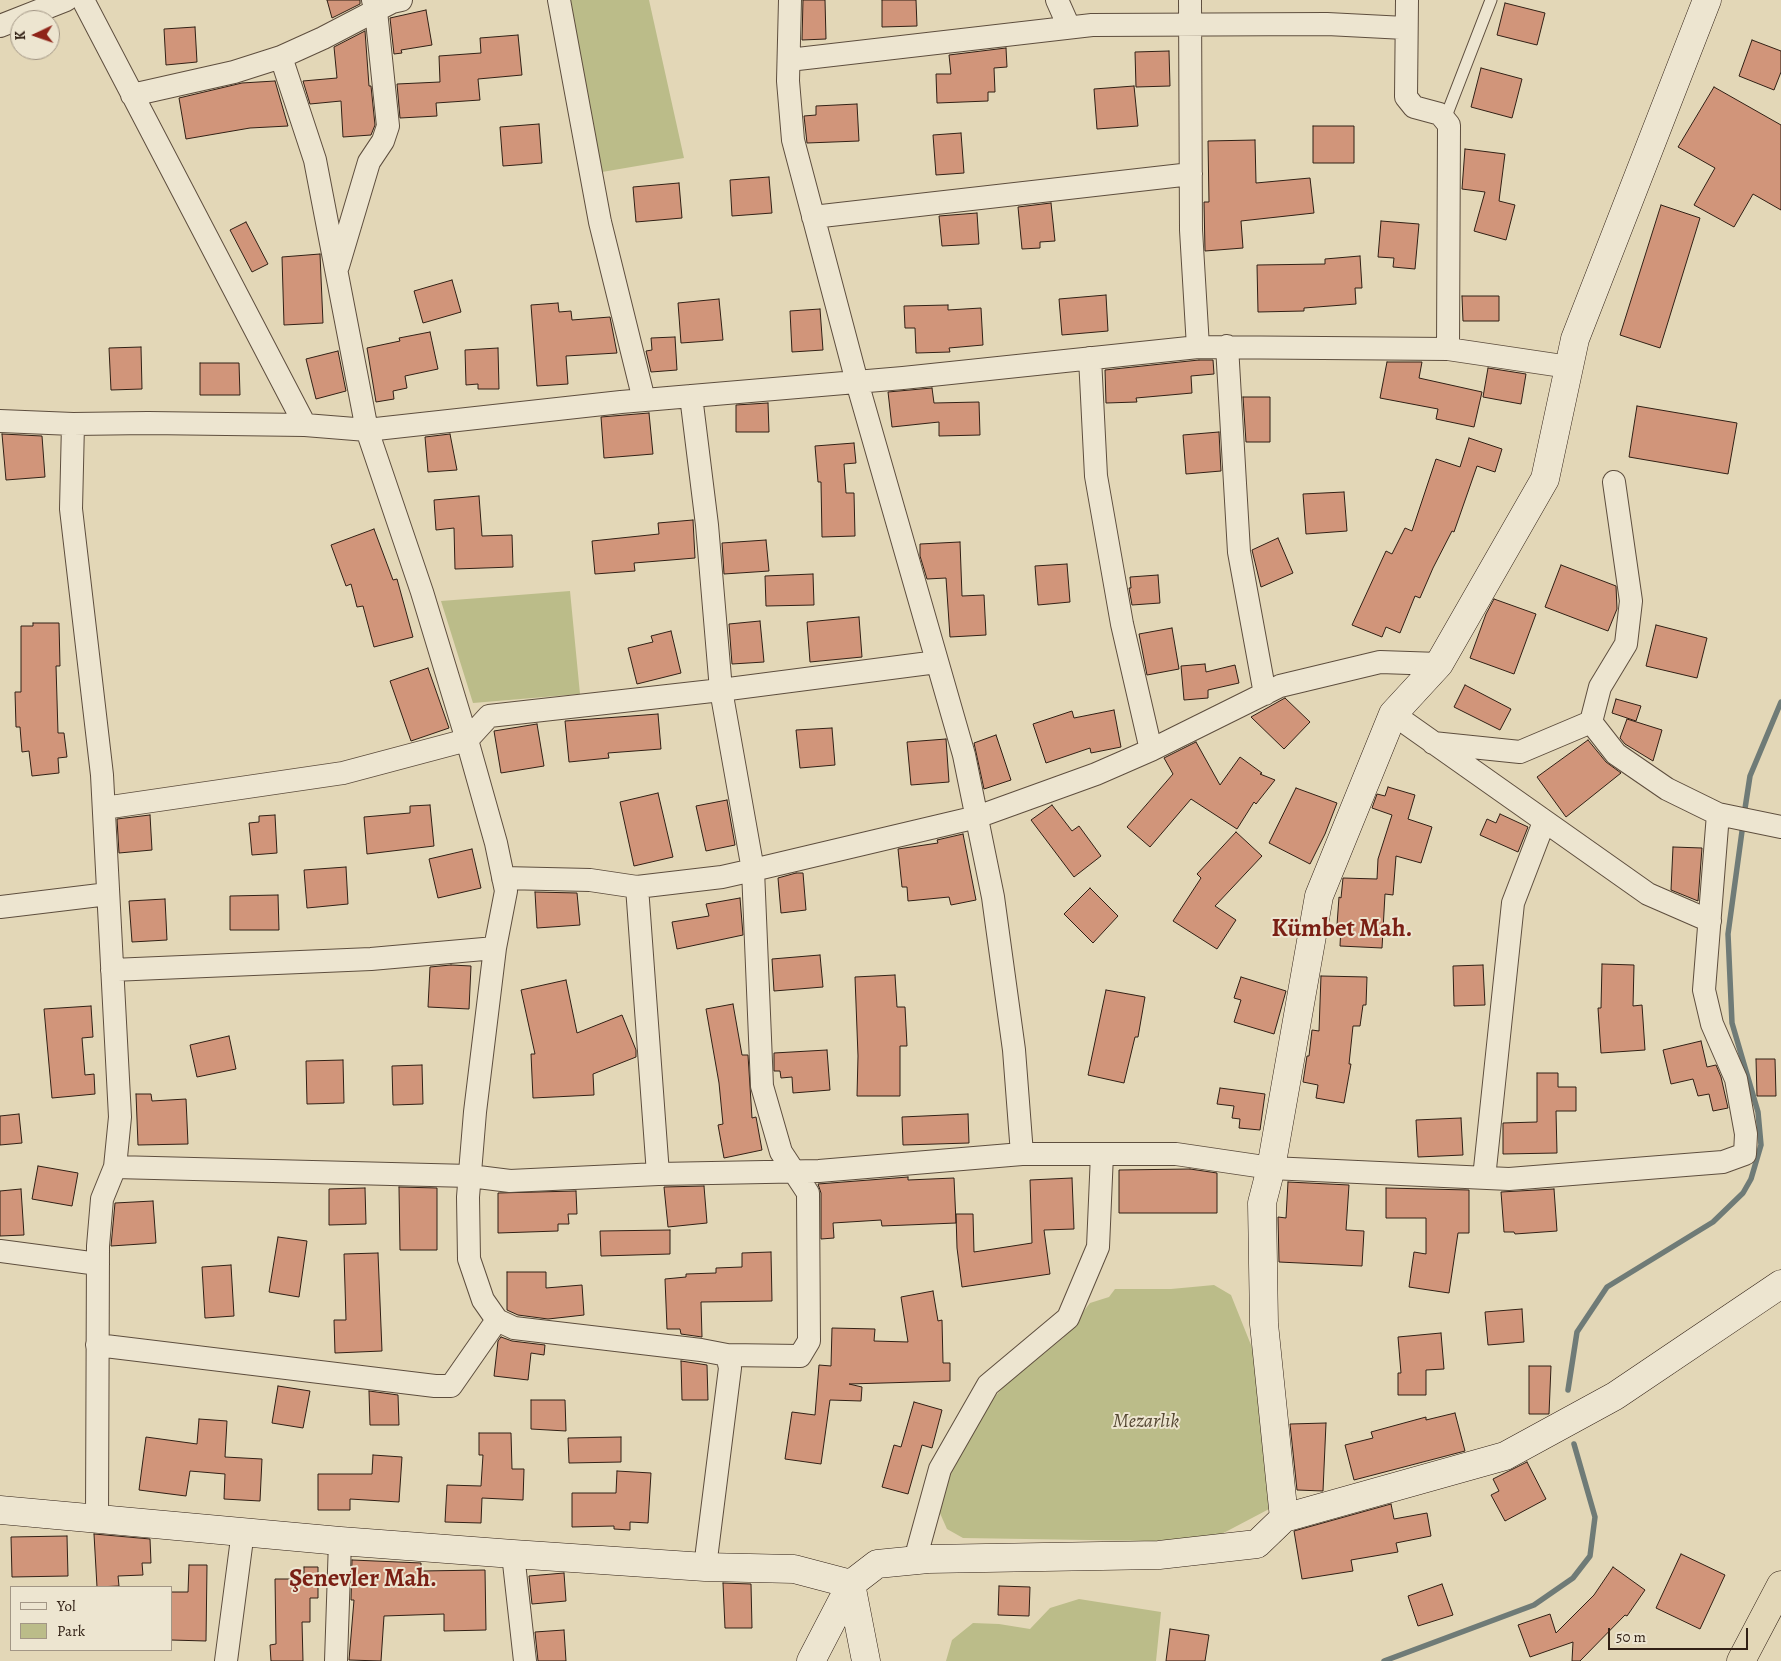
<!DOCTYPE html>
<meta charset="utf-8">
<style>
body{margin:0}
#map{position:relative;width:1781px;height:1661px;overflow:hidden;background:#e3d7b7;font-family:Alegreya,serif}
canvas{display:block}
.legend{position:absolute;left:10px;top:1586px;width:162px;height:65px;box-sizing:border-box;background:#ede5d0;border:1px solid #a29685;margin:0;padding:6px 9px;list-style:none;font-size:15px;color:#312015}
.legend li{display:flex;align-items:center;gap:10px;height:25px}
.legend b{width:25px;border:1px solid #a29685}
.north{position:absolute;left:10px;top:10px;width:50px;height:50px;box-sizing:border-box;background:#ede5d0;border:1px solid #a29685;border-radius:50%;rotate:267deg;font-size:14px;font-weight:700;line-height:20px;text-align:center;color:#312015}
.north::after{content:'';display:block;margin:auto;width:18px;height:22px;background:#8f2418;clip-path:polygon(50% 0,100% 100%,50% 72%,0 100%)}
.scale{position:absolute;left:1608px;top:1628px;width:140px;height:22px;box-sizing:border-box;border:2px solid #312015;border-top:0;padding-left:6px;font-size:15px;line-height:18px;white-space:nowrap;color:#312015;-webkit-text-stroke:4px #ede5d0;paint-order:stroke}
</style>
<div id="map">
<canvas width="1781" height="1661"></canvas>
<ul class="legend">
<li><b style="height:6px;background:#ede5d0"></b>Yol</li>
<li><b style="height:14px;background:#bbbc89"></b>Park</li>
</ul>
<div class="north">K</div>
<div class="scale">50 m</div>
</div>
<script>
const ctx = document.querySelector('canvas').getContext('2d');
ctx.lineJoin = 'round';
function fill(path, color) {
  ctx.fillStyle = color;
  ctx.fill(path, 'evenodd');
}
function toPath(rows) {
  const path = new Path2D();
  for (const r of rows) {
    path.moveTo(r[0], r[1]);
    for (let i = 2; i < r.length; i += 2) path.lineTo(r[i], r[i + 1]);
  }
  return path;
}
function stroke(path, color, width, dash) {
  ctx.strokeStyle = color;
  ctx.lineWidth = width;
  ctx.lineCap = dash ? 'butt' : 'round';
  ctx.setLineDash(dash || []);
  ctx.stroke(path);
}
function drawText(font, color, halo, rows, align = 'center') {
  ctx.font = font + ' Alegreya,serif';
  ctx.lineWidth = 4;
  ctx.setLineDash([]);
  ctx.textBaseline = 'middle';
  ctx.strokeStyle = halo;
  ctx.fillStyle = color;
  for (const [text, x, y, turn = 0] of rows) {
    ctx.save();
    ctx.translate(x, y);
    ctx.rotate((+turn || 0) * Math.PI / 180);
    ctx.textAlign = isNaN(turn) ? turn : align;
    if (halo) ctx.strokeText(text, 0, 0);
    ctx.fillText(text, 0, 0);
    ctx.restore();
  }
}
fill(toPath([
 [568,0,649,0,684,158,602,172],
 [570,591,580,694,473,703,441,601],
 [1214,1285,1231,1295,1255,1355,1271,1508,1214,1538,1153,1541,963,1538,947,1529,939,1511,951,1466,969,1427,1004,1386,1063,1338,1090,1303,1109,1297,1115,1289,1171,1289],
 [1079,1599,1161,1612,1156,1661,946,1661,952,1640,973,1623,999,1624,1030,1629,1050,1608]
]), '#bbbc89');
stroke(toPath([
 [1744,815,1750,776,1781,702],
 [1568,1390,1577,1332,1607,1287,1713,1222,1743,1193,1751,1179,1761,1145,1758,1112,1732,1023,1728,934,1743,824],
 [1384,1661,1534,1605,1573,1578,1590,1556,1595,1517,1574,1444]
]), '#6f7b77', 5.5);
const building = toPath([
 [327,0,360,0,360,4,332,18,327,0],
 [803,0,825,0,826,39,802,40,803,0],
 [882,0,916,0,917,26,882,27,882,0],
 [1505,3,1545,13,1537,45,1497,35,1505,3],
 [426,10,432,45,401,50,402,53,394,54,390,18,426,10],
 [195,27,197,62,166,65,164,29,195,27],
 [365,31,369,86,371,86,375,125,371,135,343,137,341,101,310,104,303,81,337,78,334,47,365,31],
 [518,35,522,75,478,79,480,100,436,103,437,116,400,118,397,84,440,82,439,56,481,53,480,38,518,35],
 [1752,40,1781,51,1781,72,1774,90,1739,76,1752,40],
 [1006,48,1007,67,994,68,995,92,988,92,988,101,937,103,936,74,951,74,949,55,1006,48],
 [1169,51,1170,86,1136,87,1135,52,1169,51],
 [1481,68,1522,79,1512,118,1471,107,1481,68],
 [275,81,288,126,250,128,186,139,179,98,242,83,275,81],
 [1134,86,1138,126,1097,129,1094,89,1134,86],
 [1714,87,1781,125,1781,210,1753,194,1734,227,1694,205,1715,168,1678,147,1714,87],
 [857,104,859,141,807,143,804,116,816,115,816,106,857,104],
 [539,124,542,163,503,166,500,127,539,124],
 [1313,126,1354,126,1354,163,1313,163,1313,126],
 [961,133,964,173,936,175,933,135,961,133],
 [1255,140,1256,183,1310,178,1314,213,1241,221,1243,248,1205,251,1204,202,1209,202,1208,141,1255,140],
 [1465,149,1505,154,1499,201,1515,205,1506,240,1474,231,1485,192,1462,189,1465,149],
 [769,177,772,213,732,216,730,180,769,177],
 [679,183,682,218,636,222,633,187,679,183],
 [1051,203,1055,241,1040,242,1040,248,1022,249,1018,207,1051,203],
 [1661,205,1700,218,1660,348,1620,335,1661,205],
 [977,213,979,244,942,246,939,216,977,213],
 [1381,221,1419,224,1415,269,1393,267,1394,258,1378,257,1381,221],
 [246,222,268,264,252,272,230,230,246,222],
 [320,254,323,323,284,325,282,257,320,254],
 [1360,256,1362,288,1355,288,1356,304,1304,308,1304,311,1258,312,1257,265,1325,264,1325,259,1360,256],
 [452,280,461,312,423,323,414,291,452,280],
 [1106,295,1108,331,1062,335,1059,299,1106,295],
 [1462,296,1499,296,1499,321,1463,321,1462,296],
 [719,299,723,340,681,343,678,303,719,299],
 [558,303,559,312,571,311,572,320,610,317,617,353,566,356,568,384,537,386,531,305,558,303],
 [948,305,948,310,981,308,983,345,949,348,950,352,916,353,915,328,905,328,904,306,948,305],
 [820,309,823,350,792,352,790,311,820,309],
 [430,332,438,369,405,376,407,388,393,391,394,399,376,402,367,348,400,341,399,338,430,332],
 [675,337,677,370,651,372,646,351,652,350,651,338,675,337],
 [141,347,142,389,111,390,109,348,141,347],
 [498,348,499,389,478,389,478,384,466,385,465,350,498,348],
 [338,351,346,391,316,399,306,359,338,351],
 [1199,360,1213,360,1214,374,1191,376,1192,393,1136,398,1137,402,1106,403,1105,370,1199,360],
 [1387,362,1422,362,1419,378,1482,392,1474,427,1436,419,1438,409,1380,398,1387,362],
 [200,363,239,363,240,395,200,395,200,363],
 [1488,368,1526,374,1521,404,1483,397,1488,368],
 [932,388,934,403,979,402,980,435,939,436,939,422,892,427,888,392,932,388],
 [1243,397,1270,397,1270,442,1246,442,1243,397],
 [768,403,769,432,736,432,736,405,768,403],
 [1637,406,1737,423,1728,474,1629,457,1637,406],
 [649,413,653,454,604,458,601,417,649,413],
 [1219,432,1221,471,1186,474,1183,435,1219,432],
 [2,434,42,436,45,477,6,480,2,434],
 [450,434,457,470,428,472,425,437,450,434],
 [1469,438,1502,449,1495,472,1477,466,1454,532,1452,531,1433,568,1420,598,1415,596,1400,633,1386,627,1382,637,1352,625,1386,551,1392,554,1405,528,1412,531,1436,459,1460,467,1469,438],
 [854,443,856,463,844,464,846,493,854,493,855,536,822,537,821,482,818,482,815,446,854,443],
 [1344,492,1347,531,1306,534,1303,494,1344,492],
 [479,496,482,536,512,535,513,567,455,569,454,528,436,530,434,500,479,496],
 [693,520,695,558,634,563,635,571,595,574,592,541,659,534,658,523,693,520],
 [374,529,393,580,397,579,413,637,374,647,363,606,357,607,351,584,346,586,331,545,374,529],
 [1278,538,1293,573,1261,587,1252,550,1278,538],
 [766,540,769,571,724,574,722,543,766,540],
 [960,542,962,596,984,595,986,635,950,637,946,578,927,579,920,556,920,544,960,542],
 [1067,564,1070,602,1038,605,1035,566,1067,564],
 [1561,565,1616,586,1617,609,1608,631,1545,607,1561,565],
 [813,574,814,605,766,606,765,576,813,574],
 [1158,575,1160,603,1132,605,1129,588,1131,588,1130,577,1158,575],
 [1494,599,1536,614,1514,674,1470,658,1486,614,1494,599],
 [859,617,862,657,810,662,807,622,859,617],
 [760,621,764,662,732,664,729,624,760,621],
 [33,623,59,623,60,666,56,666,58,733,64,733,67,757,58,758,59,773,32,776,29,751,22,752,20,727,16,727,15,692,21,692,21,626,33,626,33,623],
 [1656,625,1707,638,1697,678,1646,666,1656,625],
 [1172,628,1179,669,1147,675,1139,634,1172,628],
 [671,631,681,673,637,684,628,648,653,642,651,636,671,631],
 [1205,664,1206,672,1235,665,1239,683,1208,690,1208,698,1184,700,1181,666,1205,664],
 [428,668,449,728,411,741,390,681,428,668],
 [1465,685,1511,709,1500,730,1454,707,1465,685],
 [1285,698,1310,722,1284,749,1251,717,1285,698],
 [1616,699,1641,706,1636,721,1612,713,1616,699],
 [1114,710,1121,747,1091,753,1090,748,1046,763,1033,724,1072,711,1074,718,1114,710],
 [658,714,661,749,608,753,609,758,569,762,565,721,658,714],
 [1627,719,1662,730,1653,761,1625,744,1620,738,1627,719],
 [537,724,544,766,501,773,494,731,537,724],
 [832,728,835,765,800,768,796,730,832,728],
 [996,735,1011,780,984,789,974,743,996,735],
 [946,739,949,782,911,785,907,742,946,739],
 [1588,740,1606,762,1621,773,1566,817,1537,777,1588,740],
 [1196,742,1220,785,1240,757,1262,773,1260,774,1275,780,1256,804,1254,802,1237,829,1191,799,1150,847,1127,827,1173,774,1164,758,1196,742],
 [1388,787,1415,795,1408,819,1432,827,1421,863,1396,856,1393,895,1385,894,1382,948,1340,946,1341,925,1337,925,1339,897,1341,898,1343,878,1377,879,1378,859,1392,815,1372,808,1377,794,1385,796,1388,787],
 [1296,788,1337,803,1325,834,1310,864,1269,843,1296,788],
 [658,793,673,857,634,866,620,802,658,793],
 [727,800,735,845,706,851,696,806,727,800],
 [430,805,434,846,367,854,364,817,410,813,410,806,430,805],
 [1052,805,1072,831,1079,826,1101,856,1074,877,1031,820,1052,805],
 [1500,814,1528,827,1518,852,1480,835,1487,819,1496,823,1500,814],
 [150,815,152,850,119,853,117,819,150,815],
 [275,815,277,853,252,855,249,823,259,822,259,816,275,815],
 [1236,832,1262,856,1215,906,1236,920,1217,949,1173,921,1201,878,1197,874,1236,832],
 [963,834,976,900,951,905,949,897,908,901,907,887,902,887,898,849,938,843,937,840,963,834],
 [1673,847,1702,848,1698,901,1671,890,1673,847],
 [472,849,481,888,438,898,429,859,472,849],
 [346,867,348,904,307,908,304,870,346,867],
 [796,873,803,873,806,910,781,913,778,878,796,873],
 [1090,888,1118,916,1093,943,1064,914,1090,888],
 [535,892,577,893,580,925,537,928,535,892],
 [278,895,279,930,230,930,230,896,278,895],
 [740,898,743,935,677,949,672,922,709,916,706,904,740,898],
 [165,899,167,940,132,942,129,901,165,899],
 [820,955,823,987,774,991,772,959,820,955],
 [1602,964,1634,965,1633,1006,1642,1005,1645,1050,1601,1053,1598,1008,1601,1008,1602,964],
 [451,965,471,966,469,1009,428,1007,430,967,451,965],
 [1483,965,1485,1005,1454,1006,1453,966,1483,965],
 [895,975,897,1007,905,1007,907,1046,900,1046,900,1096,857,1096,858,1056,855,977,895,975],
 [1321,976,1367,977,1366,1005,1363,1005,1360,1026,1353,1026,1349,1064,1351,1064,1344,1103,1316,1098,1318,1085,1303,1082,1307,1056,1309,1056,1312,1030,1319,1031,1321,976],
 [1241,977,1286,991,1274,1034,1234,1022,1241,1000,1234,998,1241,977],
 [566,980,577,1033,622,1015,636,1050,636,1057,593,1074,594,1095,533,1098,531,1054,535,1054,521,990,566,980],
 [1106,990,1145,997,1138,1037,1135,1037,1124,1083,1088,1075,1106,990],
 [733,1004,742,1055,748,1055,752,1118,756,1117,762,1150,724,1158,718,1125,723,1124,719,1083,706,1009,733,1004],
 [91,1006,93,1037,82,1038,85,1075,94,1074,95,1094,52,1098,44,1009,91,1006],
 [229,1036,236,1069,197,1077,190,1045,229,1036],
 [1701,1041,1707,1067,1716,1065,1721,1077,1728,1108,1713,1111,1709,1094,1698,1096,1693,1079,1671,1084,1663,1050,1701,1041],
 [827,1050,830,1090,793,1093,792,1077,781,1078,780,1071,774,1071,774,1053,827,1050],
 [1756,1059,1775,1059,1776,1096,1757,1096,1756,1059],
 [343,1060,344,1103,307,1104,306,1061,343,1060],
 [422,1065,423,1104,393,1105,392,1066,422,1065],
 [1537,1073,1558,1073,1558,1087,1576,1087,1576,1111,1556,1111,1557,1153,1503,1154,1503,1123,1537,1122,1537,1073],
 [1220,1088,1265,1094,1260,1130,1239,1128,1240,1119,1232,1118,1234,1106,1217,1104,1220,1088],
 [136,1094,151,1094,152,1101,186,1099,188,1144,138,1145,136,1094],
 [19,1114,22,1143,0,1145,0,1116,19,1114],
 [968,1114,969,1143,903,1145,902,1117,968,1114],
 [1461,1118,1463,1155,1418,1157,1416,1120,1461,1118],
 [38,1166,78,1173,72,1206,32,1199,38,1166],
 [1190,1169,1217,1173,1217,1213,1119,1213,1119,1170,1190,1169],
 [908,1177,908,1180,954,1178,956,1223,882,1226,881,1220,833,1223,834,1238,821,1239,821,1193,818,1184,908,1177],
 [1072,1178,1074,1229,1044,1230,1050,1274,962,1287,957,1248,956,1214,973,1214,974,1252,1032,1243,1030,1180,1072,1178],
 [1288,1182,1349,1185,1346,1230,1364,1231,1362,1266,1279,1262,1278,1217,1286,1218,1288,1182],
 [704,1186,707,1223,668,1227,664,1187,704,1186],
 [399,1187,437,1188,437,1250,400,1250,399,1187],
 [365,1188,366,1224,329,1225,329,1189,365,1188],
 [1386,1188,1469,1190,1469,1233,1458,1233,1449,1293,1409,1287,1414,1252,1426,1254,1426,1218,1386,1218,1386,1188],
 [21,1189,24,1235,0,1236,0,1191,21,1189],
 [1554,1189,1557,1231,1515,1234,1514,1232,1504,1232,1501,1192,1554,1189],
 [576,1191,577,1214,568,1214,569,1224,558,1224,558,1231,498,1233,498,1193,576,1191],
 [153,1201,156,1243,111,1246,115,1203,153,1201],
 [670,1230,670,1254,601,1256,600,1231,670,1230],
 [278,1237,307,1241,299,1297,269,1292,278,1237],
 [771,1252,772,1301,701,1302,702,1337,681,1334,680,1329,667,1329,665,1279,686,1277,686,1274,716,1273,716,1268,742,1267,742,1253,771,1252],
 [378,1253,382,1351,335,1353,334,1320,346,1320,344,1254,378,1253],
 [231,1265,234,1316,205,1318,202,1267,231,1265],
 [507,1272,546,1272,546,1288,582,1285,584,1315,548,1319,518,1315,507,1310,507,1272],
 [933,1291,938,1321,942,1320,943,1363,950,1363,950,1381,849,1384,862,1387,861,1401,830,1400,821,1464,785,1459,792,1412,815,1415,819,1365,831,1366,832,1328,875,1329,874,1341,908,1342,901,1297,933,1291],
 [1522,1309,1524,1342,1488,1345,1485,1312,1522,1309],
 [1441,1333,1444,1369,1426,1370,1426,1395,1398,1395,1398,1373,1401,1373,1398,1337,1441,1333],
 [501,1337,512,1341,545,1345,544,1355,531,1353,528,1380,494,1376,498,1341,501,1337],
 [681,1361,707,1365,708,1400,682,1400,681,1361],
 [1529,1366,1551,1366,1549,1414,1529,1414,1529,1366],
 [278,1386,310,1391,303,1428,272,1423,278,1386],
 [369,1391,398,1395,399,1425,370,1425,369,1391],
 [531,1400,565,1400,566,1431,531,1429,531,1400],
 [914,1402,942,1410,932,1448,922,1445,908,1494,882,1487,894,1445,901,1447,914,1402],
 [1455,1413,1465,1451,1354,1480,1345,1445,1373,1438,1371,1432,1426,1417,1426,1420,1455,1413],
 [199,1419,227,1421,225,1457,262,1459,260,1501,224,1499,225,1474,190,1471,186,1496,139,1490,146,1437,197,1444,199,1419],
 [1326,1423,1323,1491,1297,1490,1290,1424,1326,1423],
 [479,1433,511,1433,512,1469,524,1469,523,1500,482,1498,481,1523,445,1522,447,1485,481,1486,483,1455,479,1455,479,1433],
 [621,1437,621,1462,569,1463,568,1438,621,1437],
 [373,1455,402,1457,399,1502,350,1499,350,1510,318,1510,318,1474,372,1474,373,1455],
 [1527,1462,1546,1499,1505,1521,1491,1495,1499,1491,1493,1479,1527,1462],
 [617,1471,651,1473,648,1523,630,1522,630,1530,614,1529,614,1526,572,1527,572,1493,616,1493,617,1471],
 [1391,1504,1394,1519,1427,1513,1431,1536,1396,1543,1398,1552,1351,1560,1353,1571,1302,1579,1294,1531,1391,1504],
 [94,1534,150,1539,151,1563,142,1563,143,1575,118,1576,119,1586,97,1587,94,1534],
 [67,1536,68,1576,12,1577,11,1537,67,1536],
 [1681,1554,1725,1575,1700,1629,1656,1608,1681,1554],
 [352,1560,421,1563,421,1571,485,1570,486,1630,444,1631,444,1614,384,1616,381,1661,349,1660,354,1600,351,1600,352,1560],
 [189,1565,207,1565,206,1641,171,1640,171,1592,188,1592,189,1565],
 [304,1567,318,1567,318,1598,310,1598,310,1622,302,1622,303,1661,271,1661,270,1645,276,1644,275,1579,304,1579,304,1567],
 [1613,1567,1645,1590,1627,1616,1625,1615,1580,1661,1572,1661,1573,1642,1530,1657,1518,1625,1550,1614,1556,1633,1594,1595,1613,1567],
 [564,1573,566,1601,532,1604,529,1576,564,1573],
 [723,1583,751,1584,752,1628,725,1628,723,1583],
 [1442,1584,1453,1615,1418,1626,1408,1596,1442,1584],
 [999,1586,1030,1587,1029,1616,998,1615,999,1586],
 [1170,1629,1209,1635,1205,1661,1166,1661,1170,1629],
 [564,1630,566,1661,538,1661,535,1632,564,1630]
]);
fill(building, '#d1957a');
stroke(building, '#312015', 1);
const lane = toPath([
 [1445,119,1491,0]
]);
const street = toPath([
 [83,0,305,425],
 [559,0,600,222,644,400],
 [790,0,788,81,793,140,857,382,964,755,993,897,1014,1050,1022,1154],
 [1057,0,1069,27],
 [1190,0,1191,230,1198,347],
 [1407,0,1406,97,1414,107,1440,114,1449,125,1448,349],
 [0,26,66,0],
 [281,57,315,160,367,430,422,592,467,740,496,843,506,891,495,948,475,1112,468,1197,469,1259,483,1300,497,1320,514,1328,701,1350,727,1355,730,1368,705,1567],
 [789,60,1092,25,1327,24,1405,28],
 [132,95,234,72,281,57,323,38,392,2,401,0],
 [813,217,1191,174],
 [338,266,369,162,383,141,388,126,376,11,373,0],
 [1227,346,1239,552,1265,694],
 [1090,358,1096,476,1122,624,1151,750],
 [691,396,707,525,721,690,753,870,762,1086,781,1152,808,1193,809,1341,800,1356,727,1355],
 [0,421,73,424,148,423,305,425,367,430,621,402,903,378,1198,347,1448,349,1569,367],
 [73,424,71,509,102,775,120,1117,115,1167,102,1199,98,1246,97,1520],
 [1393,714,1648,894,1710,921],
 [1591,722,1616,754,1667,789,1718,814,1781,827],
 [1433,743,1520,752,1591,722,1600,687,1626,644,1631,601,1614,482],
 [104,808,343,773,467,740,489,716,721,690,937,662],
 [503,878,590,880,637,887,722,877,753,870,977,817,1096,774,1151,750,1280,686,1380,662,1439,664],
 [637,887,658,1174],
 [0,907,108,894],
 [112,970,371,959,495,948],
 [115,1167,470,1176,510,1181,658,1174,819,1171,1022,1154,1176,1154,1271,1168,1509,1179,1723,1162,1745,1154,1746,1134,1736,1079,1712,1024,1704,990,1718,814],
 [1484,1178,1513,903,1544,822],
 [0,1251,98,1264],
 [97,1345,435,1386,451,1386,497,1320],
 [513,1554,525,1661],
 [915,1560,940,1469,988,1385,1068,1318,1098,1247,1102,1154],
 [226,1661,243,1531],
 [336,1661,340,1541]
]);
const secondary = toPath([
 [0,1510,340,1541,513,1554,705,1567,794,1569,851,1584,866,1661],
 [1284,1518,1264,1324,1262,1203,1271,1168,1319,896,1393,714,1439,664,1545,479,1575,339,1707,0],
 [811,1661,851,1584,877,1564,928,1559,1159,1555,1257,1544,1284,1518,1505,1456,1615,1396,1781,1284]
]);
const highway = toPath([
 [1741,1661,1781,1585]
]);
stroke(lane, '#5e4e3e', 13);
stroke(street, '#5e4e3e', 24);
stroke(secondary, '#312015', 29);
stroke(highway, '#312015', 29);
stroke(lane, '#ede5d0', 11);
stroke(street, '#ede5d0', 22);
stroke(secondary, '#ede5d0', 28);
stroke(highway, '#e3d7b7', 28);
drawText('italic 20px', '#544732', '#ede5d0', [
 ["Mezarlık",1146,1422]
]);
drawText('bold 25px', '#7a1f14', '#ede5d0', [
 ["Kümbet Mah.",1342,930],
 ["Şenevler Mah.",363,1580]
]);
</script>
